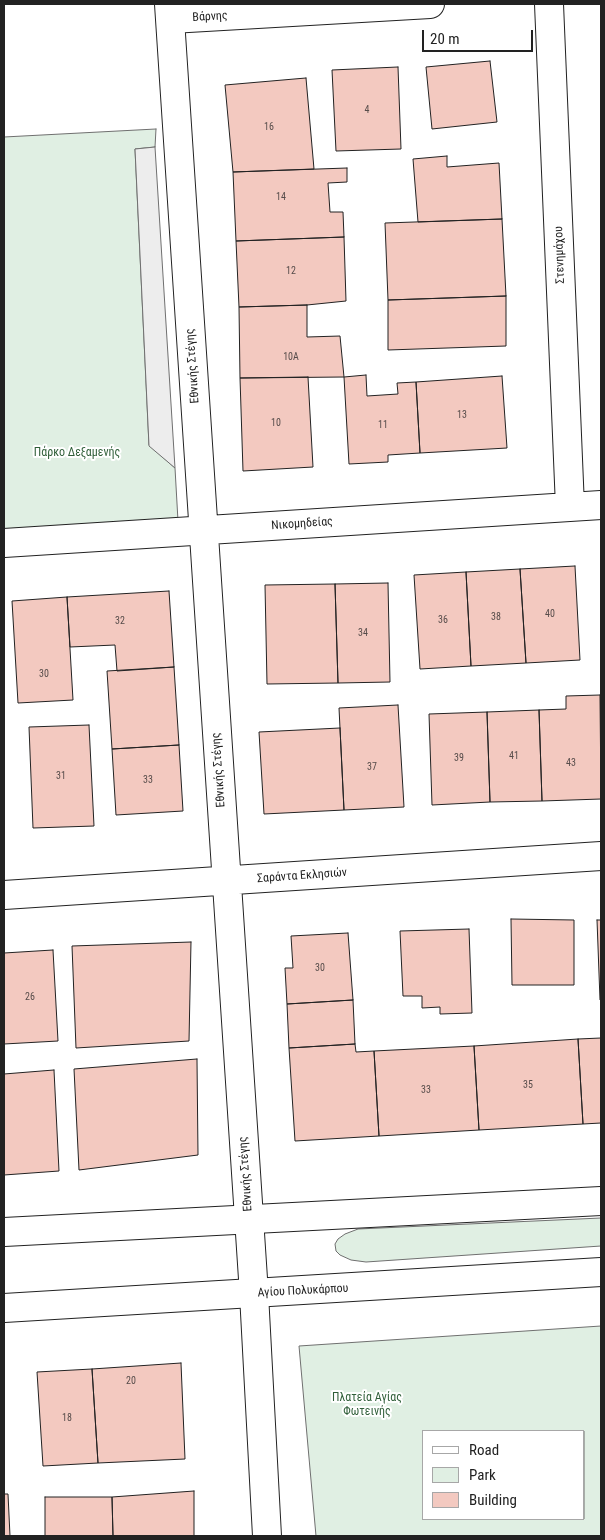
<!DOCTYPE html>
<meta charset="utf-8">
<style>
body{margin:0}
#map{position:relative;width:605px;height:1540px;overflow:hidden;background:#fff;font-family:"Roboto Condensed",sans-serif}
canvas{display:block}
.frame{position:absolute;inset:0;border:5px solid #222;pointer-events:none}
.legend{position:absolute;left:422px;top:1430px;width:162px;height:90px;box-sizing:border-box;background:#fff;border:1px solid #a7a7a7;margin:0;padding:6px 9px;list-style:none;font-size:15px;color:#222}
.legend li{display:flex;align-items:center;gap:10px;height:25px}
.legend b{width:25px;border:1px solid #a7a7a7}
.scale{position:absolute;left:422px;top:30px;width:111px;height:22px;box-sizing:border-box;border:2px solid #222;border-top:0;padding-left:6px;font-size:15px;line-height:18px;white-space:nowrap;color:#222;-webkit-text-stroke:4px #fff;paint-order:stroke}
</style>
<div id="map">
<canvas width="605" height="1540"></canvas>
<div class="frame"></div>
<ul class="legend">
<li><b style="height:6px;background:#fff"></b>Road</li>
<li><b style="height:14px;background:#e0efe3"></b>Park</li>
<li><b style="height:14px;background:#f3c9c0"></b>Building</li>
</ul>
<div class="scale">20 m</div>
</div>
<script>
const ctx = document.querySelector('canvas').getContext('2d');
ctx.lineJoin = 'round';
function fill(path, color) {
  ctx.fillStyle = color;
  ctx.fill(path, 'evenodd');
}
function toPath(rows) {
  const path = new Path2D();
  for (const r of rows) {
    path.moveTo(r[0], r[1]);
    for (let i = 2; i < r.length; i += 2) path.lineTo(r[i], r[i + 1]);
  }
  return path;
}
function stroke(path, color, width, dash) {
  ctx.strokeStyle = color;
  ctx.lineWidth = width;
  ctx.lineCap = dash ? 'butt' : 'round';
  ctx.setLineDash(dash || []);
  ctx.stroke(path);
}
function drawText(font, color, halo, rows, align = 'center') {
  ctx.font = font + ' "Roboto Condensed",sans-serif';
  ctx.lineWidth = 4;
  ctx.setLineDash([]);
  ctx.textBaseline = 'middle';
  ctx.strokeStyle = halo;
  ctx.fillStyle = color;
  for (const [text, x, y, turn = 0] of rows) {
    ctx.save();
    ctx.translate(x, y);
    ctx.rotate((+turn || 0) * Math.PI / 180);
    ctx.textAlign = isNaN(turn) ? turn : align;
    if (halo) ctx.strokeText(text, 0, 0);
    ctx.fillText(text, 0, 0);
    ctx.restore();
  }
}
const green = toPath([
 [156,129,155,147,135,149,149,445,175,468,178,521,4,530,4,137,156,129],
 [601,1218,601,1246,366,1262,351,1260,340,1255,336,1251,335,1244,338,1239,345,1234,358,1229,601,1218],
 [601,1326,601,1536,316,1536,299,1346,601,1326],
 [424,1431,584,1431,584,1519,424,1519,424,1431]
]);
fill(green, '#e0efe3');
stroke(green, '#6f6f6f', 1);
const parking = toPath([
 [155,147,175,468,149,446,135,149,155,147]
]);
fill(parking, '#ededed');
stroke(parking, '#6f6f6f', 1);
const building = toPath([
 [490,61,497,122,432,129,426,67,490,61],
 [398,67,401,149,336,151,332,70,398,67],
 [306,78,314,169,233,172,225,85,306,78],
 [447,156,447,167,499,163,502,219,418,222,413,159,447,156],
 [347,168,347,182,328,183,330,212,343,212,344,237,236,241,233,172,347,168],
 [502,219,506,296,388,300,385,223,502,219],
 [344,237,346,301,307,305,239,307,236,241,344,237],
 [506,296,506,346,388,350,388,300,506,296],
 [307,305,307,337,340,336,344,377,240,378,239,307,307,305],
 [366,375,367,396,398,394,397,383,416,382,420,453,388,455,388,462,349,464,344,377,366,375],
 [502,376,507,448,420,453,416,382,502,376],
 [308,377,313,467,243,471,240,378,308,377],
 [575,566,580,660,526,663,520,569,575,566],
 [520,569,526,663,471,666,466,572,520,569],
 [466,572,471,666,420,669,414,575,466,572],
 [388,583,390,682,338,683,335,584,388,583],
 [335,584,338,683,267,684,265,585,335,584],
 [169,591,174,667,117,671,115,645,70,647,67,597,169,591],
 [67,597,73,700,18,703,12,601,67,597],
 [174,667,179,745,112,749,107,671,174,667],
 [600,695,601,799,542,801,539,710,566,709,566,696,600,695],
 [398,705,404,807,344,810,339,708,398,705],
 [539,710,542,801,490,802,487,712,539,710],
 [487,712,490,802,432,805,429,714,487,712],
 [89,725,94,826,33,828,29,727,89,725],
 [340,728,344,810,264,814,259,732,340,728],
 [179,745,183,811,116,815,112,749,179,745],
 [511,919,574,920,574,985,512,985,511,919],
 [597,920,601,920,601,1000,600,1000,597,920],
 [469,929,472,1013,440,1014,440,1007,422,1008,422,996,403,996,400,931,469,929],
 [348,933,353,1000,287,1004,285,968,293,968,291,936,348,933],
 [191,942,189,1041,76,1048,72,946,191,942],
 [53,950,58,1041,4,1044,4,953,53,950],
 [353,1000,355,1044,289,1048,287,1004,353,1000],
 [601,1038,601,1123,583,1124,578,1039,601,1038],
 [578,1039,583,1124,479,1130,474,1046,578,1039],
 [355,1044,356,1052,374,1051,379,1136,295,1141,289,1048,355,1044],
 [474,1046,479,1130,379,1136,374,1051,474,1046],
 [197,1059,198,1155,79,1170,74,1069,197,1059],
 [54,1070,59,1171,4,1175,4,1074,54,1070],
 [181,1363,185,1459,98,1463,92,1369,181,1363],
 [92,1369,98,1463,43,1466,37,1372,92,1369],
 [194,1491,194,1536,113,1536,112,1497,194,1491],
 [4,1494,8,1494,10,1536,4,1536,4,1494],
 [45,1497,112,1497,113,1536,45,1536,45,1497]
]);
fill(building, '#f3c9c0');
stroke(building, '#222', 1);
const street = toPath([
 [169,4,254,1294,267,1536],
 [549,4,570,507],
 [171,19,430,4],
 [4,543,601,505],
 [4,895,601,856]
]);
const secondary = toPath([
 [4,1232,601,1201],
 [4,1308,601,1272]
]);
stroke(street, '#222', 30);
stroke(secondary, '#222', 30);
stroke(street, '#fff', 28);
stroke(secondary, '#fff', 28);
drawText('10px', '#564c4a', null, [
 ["4",367,110],
 ["16",269,127],
 ["14",281,197],
 ["12",291,271],
 ["10Α",291,357],
 ["13",462,415],
 ["10",276,423],
 ["11",383,425],
 ["40",550,614],
 ["38",496,617],
 ["36",443,620],
 ["32",120,621],
 ["34",363,633],
 ["30",44,674],
 ["41",514,756],
 ["39",459,758],
 ["43",571,763],
 ["37",372,767],
 ["31",61,776],
 ["33",148,780],
 ["30",320,968],
 ["26",30,997],
 ["35",528,1085],
 ["33",426,1090],
 ["20",131,1381],
 ["18",67,1418]
]);
drawText('12px', '#222', '#fff', [
 ["Βάρνης",210,17,-3],
 ["Στενημάχου",560,255,-92],
 ["Εθνικής Στέγης",193,366,-94],
 ["Νικομηδείας",302,524,-4],
 ["Εθνικής Στέγης",219,770,-94],
 ["Σαράντα Εκλησιών",302,876,-4],
 ["Εθνικής Στέγης",246,1174,-94],
 ["Αγίου Πολυκάρπου",303,1291,-3]
]);
drawText('12px', '#2f5e38', '#fff', [
 ["Πάρκο Δεξαμενής",77,453],
 ["Πλατεία Αγίας",367,1398],
 ["Φωτεινής",367,1412]
]);
</script>
